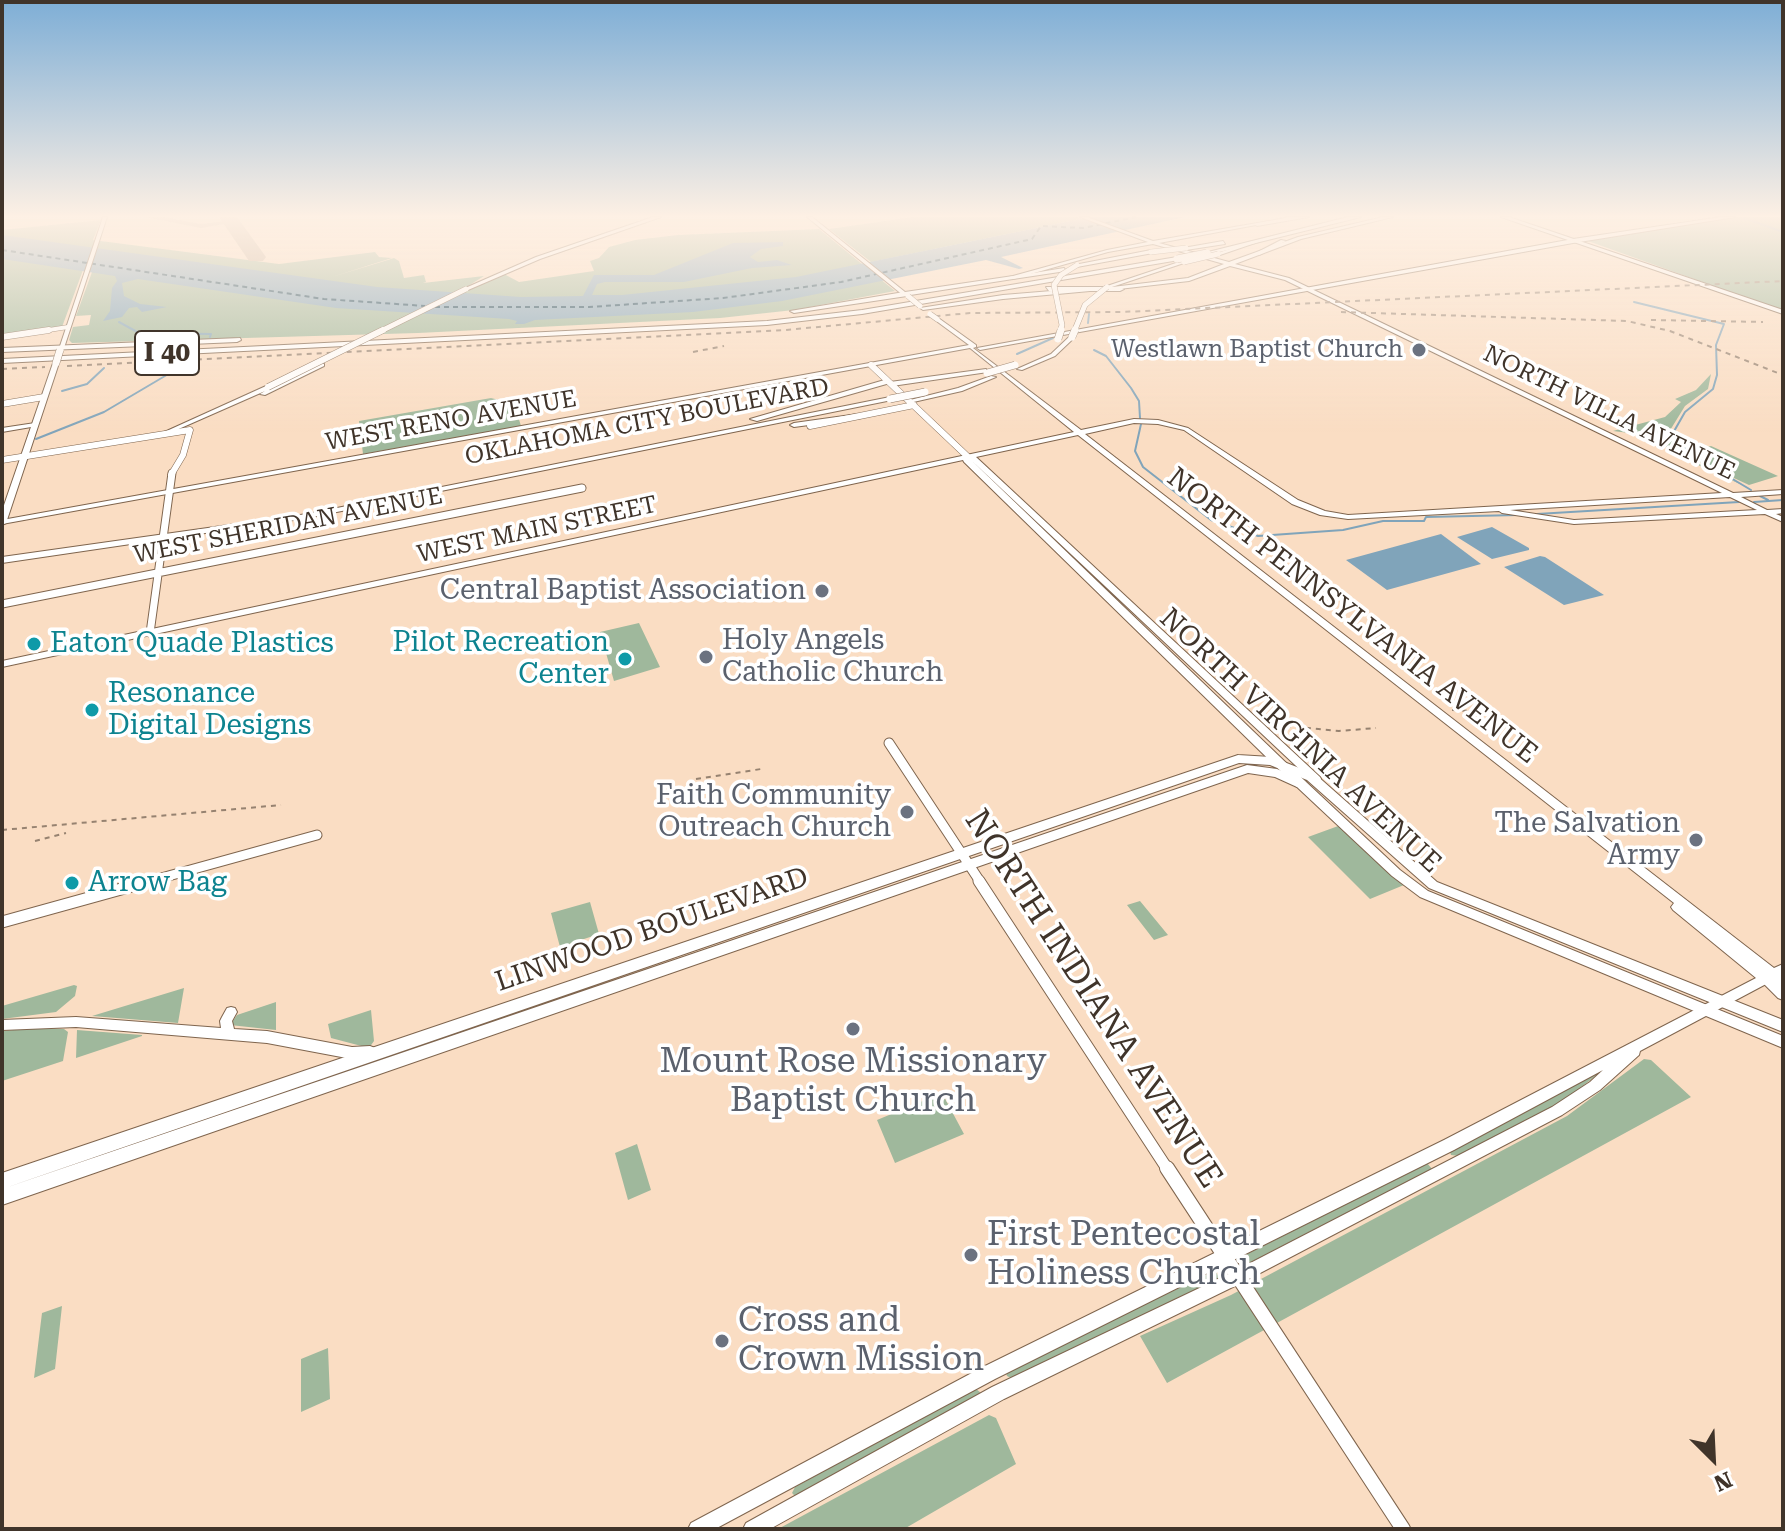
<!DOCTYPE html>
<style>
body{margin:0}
#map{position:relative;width:1785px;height:1531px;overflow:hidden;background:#faddc3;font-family:"Roboto Serif",serif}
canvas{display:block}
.frame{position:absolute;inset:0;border:4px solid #40342a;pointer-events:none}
.north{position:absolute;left:1673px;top:1419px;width:80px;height:80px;-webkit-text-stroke:6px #fff;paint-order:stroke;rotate:156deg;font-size:22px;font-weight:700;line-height:32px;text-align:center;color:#40342a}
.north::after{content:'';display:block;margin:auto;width:28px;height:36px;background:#40342a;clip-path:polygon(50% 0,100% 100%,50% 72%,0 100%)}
</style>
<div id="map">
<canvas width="1785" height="1531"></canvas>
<div class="frame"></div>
<div class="north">N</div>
</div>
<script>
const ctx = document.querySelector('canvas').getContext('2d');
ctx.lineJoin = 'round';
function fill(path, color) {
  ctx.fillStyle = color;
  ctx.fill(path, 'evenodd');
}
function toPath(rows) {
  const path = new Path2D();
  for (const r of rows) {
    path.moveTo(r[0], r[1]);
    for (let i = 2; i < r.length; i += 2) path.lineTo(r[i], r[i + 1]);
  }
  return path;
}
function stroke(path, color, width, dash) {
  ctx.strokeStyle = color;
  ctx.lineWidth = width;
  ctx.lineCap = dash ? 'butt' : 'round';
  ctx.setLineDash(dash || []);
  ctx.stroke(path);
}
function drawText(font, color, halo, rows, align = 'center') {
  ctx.font = font + ' "Roboto Serif",serif';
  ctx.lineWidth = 7;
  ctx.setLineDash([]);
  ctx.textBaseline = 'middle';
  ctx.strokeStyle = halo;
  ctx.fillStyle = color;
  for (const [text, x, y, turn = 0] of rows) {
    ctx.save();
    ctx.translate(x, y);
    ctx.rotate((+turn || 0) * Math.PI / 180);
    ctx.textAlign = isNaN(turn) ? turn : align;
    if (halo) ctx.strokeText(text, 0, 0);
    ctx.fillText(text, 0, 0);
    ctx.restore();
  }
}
fill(toPath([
 [913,217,1076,217,1080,219,871,262,829,229],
 [1737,217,1783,217,1783,311,1588,241],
 [101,220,93,240,279,264,375,252,379,257,392,258,332,277,394,258,399,261,404,278,424,275,426,282,423,283,484,276,465,288,471,289,504,274,519,282,594,271,590,261,599,258,609,247,635,240,678,235,819,229,895,291,794,310,720,318,418,333,72,343,69,340,73,327,89,325,91,315,76,316,92,272,83,270,62,327,2,335,2,230],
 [1711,374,1708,389,1685,406,1669,432,1678,450,1675,452,1751,489,1676,455,1654,436,1613,431,1665,417,1681,402,1675,399,1696,390],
 [491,398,499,400,518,416,521,426,363,454,359,421],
 [1711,446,1778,476,1749,485,1682,454],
 [639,623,660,667,614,681,600,632],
 [1341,825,1402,882,1404,885,1370,899,1308,837],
 [1140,901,1168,935,1154,940,1127,905],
 [590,902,599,934,560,947,551,913],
 [74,985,77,986,75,996,56,1012,2,1019,2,1006],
 [184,988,178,1023,92,1016],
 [276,1002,276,1030,230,1025,237,1015],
 [371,1010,374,1041,369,1048,331,1038,328,1024],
 [37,1028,64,1029,68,1032,63,1061,2,1081,2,1031],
 [77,1030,142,1035,142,1036,76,1058],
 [1644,1059,1651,1060,1691,1097,1167,1383,1140,1336,1231,1295,1567,1116],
 [1608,1066,1564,1101,1459,1156,1451,1155,1450,1152],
 [942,1093,964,1134,895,1163,877,1120],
 [637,1144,651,1190,628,1200,615,1153],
 [1427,1163,1432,1169,1247,1264,1242,1262,1245,1255],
 [1215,1271,1220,1278,1013,1379,1007,1376,1006,1373,1088,1331],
 [62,1306,55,1369,34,1378,42,1313],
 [328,1348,330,1399,301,1412,301,1359],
 [975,1388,981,1393,795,1496,792,1493,795,1487],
 [989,1415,996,1418,1016,1464,904,1529,778,1529]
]), '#9fb89c');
fill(toPath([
 [1090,217,1185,217,1001,257,1023,268,1019,269,986,260,782,301,693,312,535,320,524,324,515,324,517,321,509,319,336,308,138,279,122,283,124,296,140,304,167,307,142,312,137,307,129,308,122,317,103,321,110,311,112,288,117,281,115,276,2,259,2,235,377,287,521,297,583,296,594,275,654,275,733,243,783,242,783,246,761,249,750,257,758,262,777,260,792,265,752,268,684,282,605,282,597,284,592,295,622,295,796,277],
 [1492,527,1529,548,1529,550,1492,559,1457,537],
 [1441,534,1481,564,1387,590,1346,560],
 [1540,556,1545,557,1604,595,1564,605,1504,567]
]), '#80a4ba');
stroke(toPath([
 [1744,218,1783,232],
 [1634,302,1724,324,1716,345,1717,375,1713,389,1685,412,1673,433,1689,453,1751,490],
 [119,322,139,333,137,335],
 [1088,323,1089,314],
 [139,333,211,334,210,337],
 [1094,350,1106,356,1131,388,1139,401,1140,418],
 [1017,354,1053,338],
 [62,391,87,384,104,368],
 [1141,424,1135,451,1143,467,1211,520,1258,536,1343,530,1383,521,1424,521,1426,517,1518,515],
 [36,439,104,412,187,363],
 [1760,496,1768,500],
 [1754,502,1783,500],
 [1537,514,1739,502]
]), '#80a4ba', 2);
stroke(toPath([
 [2,250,324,299,425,306],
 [435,307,589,307,723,298,841,282,1032,239,1041,226,1083,228,1136,217]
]), '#0f3f57', 2, [5, 4]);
fill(toPath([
 [145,217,163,217,201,224,232,220,236,222,201,228,145,217]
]), '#c8b09a');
fill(toPath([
 [219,217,237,217,266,257,263,261,249,261,219,217]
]), '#c8b09a');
const tertiaryFar5 = toPath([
 [36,332,68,327]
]);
const tertiaryFar4 = toPath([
 [2,337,49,330],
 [871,365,967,456],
 [2,404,44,397],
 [810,426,914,405],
 [2,460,190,430,183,455,171,475]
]);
const tertiaryFar3 = toPath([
 [2,604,582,488],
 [150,633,172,473]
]);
const tertiaryFar2 = toPath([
 [889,743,981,883],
 [143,883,317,835]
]);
const tertiaryFar1 = toPath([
 [979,881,1168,1170],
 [2,922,150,881]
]);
const tertiary = toPath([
 [1167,1168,1403,1529]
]);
const secondary = toPath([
 [103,217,107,217,64,348,59,349,103,217],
 [653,217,661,217,540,259,468,290,463,289,536,257,653,217],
 [807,217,812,217,905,292,1013,276,1107,250,1148,242,1080,217,1087,217,1153,241,1269,221,1267,223,1159,243,1229,262,1298,237,1383,217,1393,217,1301,239,1235,264,1289,278,1733,493,1783,490,1783,494,1741,497,1767,510,1783,509,1783,513,1776,514,1783,517,1783,522,1765,514,1574,524,1502,513,1499,511,1348,519,1320,515,1292,504,1184,430,1158,424,1134,423,1085,434,1774,968,1783,964,1783,975,1640,1051,1639,1055,1600,1090,1562,1115,1243,1282,1004,1399,770,1529,743,1529,746,1523,992,1387,1233,1272,1552,1107,1590,1082,1603,1070,1454,1150,995,1379,715,1529,688,1529,691,1523,983,1367,1444,1140,1756,978,1673,910,1671,907,1674,903,1078,435,976,457,1320,777,1321,779,1320,781,1312,781,970,459,1305,781,1306,784,1305,787,1297,787,964,462,963,460,2,667,2,661,1074,432,970,348,2,524,2,520,969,345,935,320,935,318,937,317,976,345,976,347,973,348,1081,430,1134,419,1158,420,1188,428,1298,500,1325,511,1348,515,1722,493,1285,280,1230,266,1189,281,1110,290,1112,287,1188,278,1224,264,1153,244,1108,252,1013,279,904,296,807,217],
 [1730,497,1757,510,1574,520,1510,510,1730,497],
 [1501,217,1509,217,1783,310,1783,314,1501,217],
 [1088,288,1090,291,1003,299,923,310,920,308,1003,295,1088,288],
 [322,363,324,364,324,366,265,395,260,394,265,391,165,435,160,434,266,386,270,386,270,388,322,363],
 [35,423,38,425,37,426,2,432,2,428,35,423],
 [231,1007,235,1008,237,1012,232,1021,234,1029,267,1031,352,1047,370,1046,375,1048,376,1052,375,1056,370,1058,352,1059,267,1043,76,1027,2,1030,2,1020,76,1017,221,1028,220,1021,222,1017,227,1008,231,1007]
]);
const primary = toPath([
 [1721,217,1735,217,1573,243,980,350,977,348,1573,239,1721,217],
 [1223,241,1225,244,1186,250,1183,248,1223,241],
 [1253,241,1258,242,1220,255,1215,254,1253,241],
 [1151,250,1153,253,1077,267,1074,265,1151,250],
 [1182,261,1187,262,1109,288,1104,287,1182,261],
 [1070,336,1075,337,1055,356,1022,370,1017,369,1051,354,1070,336],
 [56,361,59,363,6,523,2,525,2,511,53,363,56,361],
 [986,369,989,371,988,372,892,386,890,385,890,383,757,421,750,419,888,379,890,380,890,382,986,369],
 [991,376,996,377,962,391,909,403,906,401,958,388,991,376],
 [890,397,893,399,892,400,307,518,2,563,2,557,307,514,890,397],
 [858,414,862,416,861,418,794,427,790,425,794,423,858,414],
 [1238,755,1271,757,1315,774,1437,882,1783,1020,1783,1032,1429,888,1307,780,1270,765,1239,763,2,1189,2,1173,1238,755],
 [1247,765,1277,769,1305,781,1400,870,1428,891,1783,1036,1783,1048,1420,897,1392,876,1297,787,1275,777,1248,773,2,1205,2,1189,1247,765],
 [1773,968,1783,974,1783,1000,1778,998,1758,978,1760,974,1767,973,1768,970,1773,968]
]);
const motorway = toPath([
 [1290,217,1309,217,1257,226,1254,224,1290,217],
 [1348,217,1361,217,1207,255,1204,253,1348,217],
 [1281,240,1286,241,1259,255,1254,254,1281,240],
 [1177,257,1179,260,862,314,767,325,2,363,2,359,767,321,862,310,1177,257],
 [1064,268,1066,271,1013,279,1009,277,1064,268],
 [1046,287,1120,287,1124,289,1120,291,1049,291,1046,287],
 [904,292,908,294,907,296,794,313,790,311,904,292],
 [240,338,241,340,237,342,2,352,2,348,240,338]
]);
stroke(tertiaryFar5, '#7f654e', 5);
stroke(tertiaryFar4, '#7f654e', 7);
stroke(tertiaryFar3, '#7f654e', 9);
stroke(tertiaryFar2, '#7f654e', 11);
stroke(tertiaryFar1, '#7f654e', 13);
stroke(tertiary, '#7f654e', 16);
stroke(secondary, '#7f654e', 2);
stroke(primary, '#7f654e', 2);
stroke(motorway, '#7f654e', 2);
stroke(tertiaryFar5, '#fff', 4);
stroke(tertiaryFar4, '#fff', 6);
stroke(tertiaryFar3, '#fff', 7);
stroke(tertiaryFar2, '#fff', 9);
stroke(tertiaryFar1, '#fff', 11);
stroke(tertiary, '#fff', 14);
fill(secondary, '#fff');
fill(primary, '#fff');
fill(motorway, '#fff');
stroke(toPath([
 [1341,312,1627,321,1670,331,1783,375],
 [1651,320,1763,322],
 [693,352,724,346],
 [67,366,785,330,970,313,1122,312,1783,281],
 [2,369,45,367],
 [1452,710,1499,712],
 [1276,725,1339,731,1376,728],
 [696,779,761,769],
 [2,830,281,805],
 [35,841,66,833]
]), '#968270', 2, [5, 5]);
const secondaryBridgeFar1 = toPath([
 [908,296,920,306],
 [930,314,937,319],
 [379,332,466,289]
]);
const secondaryBridge = toPath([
 [268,387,383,330]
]);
const primaryBridgeFar1 = toPath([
 [1151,252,1186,248],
 [1184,262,1218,254],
 [1060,332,1062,325,1054,285,1061,275,1077,265],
 [1074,332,1085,305,1107,287]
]);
const primaryBridge = toPath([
 [1072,337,1075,330],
 [1058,339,1061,330],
 [56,363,60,350],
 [987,373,1015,365],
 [890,399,925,392]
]);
const motorwayBridge = toPath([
 [1177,259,1207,253]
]);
stroke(secondaryBridgeFar1, '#7f654e', 6, []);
stroke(secondaryBridge, '#7f654e', 7, []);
stroke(primaryBridgeFar1, '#7f654e', 6, []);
stroke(primaryBridge, '#7f654e', 8, []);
stroke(motorwayBridge, '#7f654e', 8, []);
stroke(secondaryBridgeFar1, '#fff', 5);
stroke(secondaryBridge, '#fff', 6);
stroke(primaryBridgeFar1, '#fff', 5);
stroke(primaryBridge, '#fff', 7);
stroke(motorwayBridge, '#fff', 7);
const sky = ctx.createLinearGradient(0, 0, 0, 432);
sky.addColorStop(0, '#7eaed6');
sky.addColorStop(0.5, '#fdf0e4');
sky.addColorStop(1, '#fdf0e400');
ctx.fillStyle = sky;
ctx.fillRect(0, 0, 1785, 432);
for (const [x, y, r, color] of [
 [1419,350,8,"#6b7280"],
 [822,591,8,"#6b7280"],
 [34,644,8,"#0f9aa8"],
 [706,657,8,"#6b7280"],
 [625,659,8,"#0f9aa8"],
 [92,710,8,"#0f9aa8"],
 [907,812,8,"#6b7280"],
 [1696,840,8,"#6b7280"],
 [72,883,8,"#0f9aa8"],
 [853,1029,8,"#6b7280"],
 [971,1255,8,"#6b7280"],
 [722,1341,8,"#6b7280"]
]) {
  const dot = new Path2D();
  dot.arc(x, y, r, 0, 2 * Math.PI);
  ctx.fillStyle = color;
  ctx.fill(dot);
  stroke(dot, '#fff', 3);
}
drawText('24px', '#5b616d', '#fff', [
 ["Westlawn Baptist Church",1403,350]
], 'right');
drawText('24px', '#40342a', '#fff', [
 ["NORTH VILLA AVENUE",1609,413,26],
 ["WEST RENO AVENUE",451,421,-10],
 ["OKLAHOMA CITY BOULEVARD",647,422,-11],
 ["WEST SHERIDAN AVENUE",288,526,-11],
 ["WEST MAIN STREET",537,530,-12]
]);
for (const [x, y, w] of [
 [167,353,64]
]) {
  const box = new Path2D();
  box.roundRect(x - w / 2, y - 22, w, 44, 6);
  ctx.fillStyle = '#fff';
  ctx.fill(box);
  stroke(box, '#40342a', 2);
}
drawText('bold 26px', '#40342a', null, [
 ["I 40",167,353]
]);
drawText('28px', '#5b616d', '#fff', [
 ["Central Baptist Association",806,591],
 ["Holy Angels",722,641,"left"],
 ["Catholic Church",722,673,"left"],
 ["Faith Community",891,796],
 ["Outreach Church",891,828],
 ["The Salvation",1680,824],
 ["Army",1680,856]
], 'right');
drawText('28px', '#40342a', '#fff', [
 ["NORTH PENNSYLVANIA AVENUE",1352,616,38],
 ["NORTH VIRGINIA AVENUE",1300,741,43],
 ["LINWOOD BOULEVARD",652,930,-19]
]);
drawText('28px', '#0d838f', '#fff', [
 ["Pilot Recreation",609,643,"right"],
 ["Center",609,675,"right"],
 ["Eaton Quade Plastics",50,644],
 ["Resonance",108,694],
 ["Digital Designs",108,726],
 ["Arrow Bag",88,883]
], 'left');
drawText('34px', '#40342a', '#fff', [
 ["NORTH INDIANA AVENUE",1093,999,57]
]);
drawText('34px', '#5b616d', '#fff', [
 ["Mount Rose Missionary",853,1062,"center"],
 ["Baptist Church",853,1101,"center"],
 ["First Pentecostal",987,1235],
 ["Holiness Church",987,1274],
 ["Cross and",738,1321],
 ["Crown Mission",738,1360]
], 'left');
</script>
